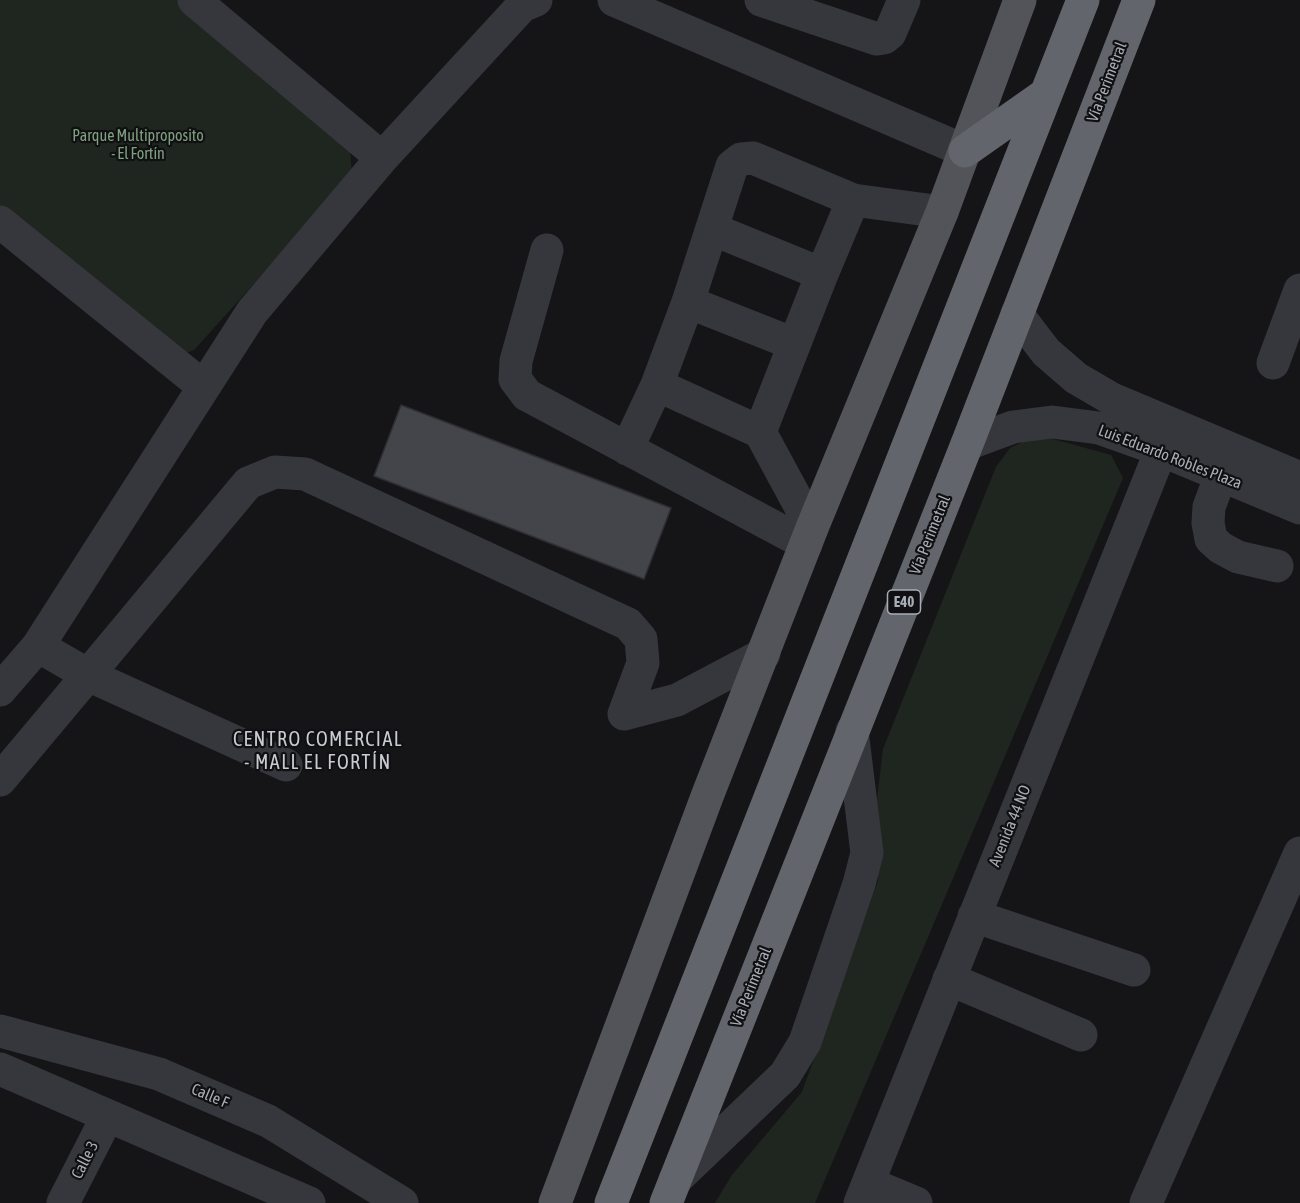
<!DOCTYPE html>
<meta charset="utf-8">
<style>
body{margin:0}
canvas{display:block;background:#151517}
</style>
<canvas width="1300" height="1203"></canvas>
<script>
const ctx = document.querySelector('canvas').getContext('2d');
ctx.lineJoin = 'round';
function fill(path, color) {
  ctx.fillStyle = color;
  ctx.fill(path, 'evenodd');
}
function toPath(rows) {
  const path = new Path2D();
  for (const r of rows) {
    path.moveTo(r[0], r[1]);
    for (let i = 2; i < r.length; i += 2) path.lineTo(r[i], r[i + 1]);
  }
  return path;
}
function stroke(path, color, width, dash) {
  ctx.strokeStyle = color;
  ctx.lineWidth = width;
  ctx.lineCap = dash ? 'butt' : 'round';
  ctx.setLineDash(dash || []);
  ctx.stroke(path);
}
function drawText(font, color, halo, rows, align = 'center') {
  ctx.font = font + ' "Asap Condensed",sans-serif';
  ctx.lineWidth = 4.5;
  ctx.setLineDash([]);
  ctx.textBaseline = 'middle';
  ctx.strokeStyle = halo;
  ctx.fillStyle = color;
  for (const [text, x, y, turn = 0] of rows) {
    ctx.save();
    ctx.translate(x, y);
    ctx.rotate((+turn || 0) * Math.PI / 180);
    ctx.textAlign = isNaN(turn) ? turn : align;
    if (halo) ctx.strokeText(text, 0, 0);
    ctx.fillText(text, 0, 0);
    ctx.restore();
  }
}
fill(toPath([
 [0,0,183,0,350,148,352,175,194,350,181,355,0,212],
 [1049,438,1111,455,1123,478,815,1203,715,1203,732,1175,802,1092,878,881,874,826,883,749,996,467,1010,448,1029,439]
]), '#1f2620');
const building = toPath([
 [401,405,671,508,644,579,374,476,401,405]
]);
fill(building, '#44454a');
stroke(building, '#2f2f33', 1.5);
stroke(toPath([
 [194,0,382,158],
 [614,0,965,151],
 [761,0,877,39,884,38,890,33,904,0],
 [0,222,204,387],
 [712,229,822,274],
 [547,250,516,361,515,379,527,395,806,544],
 [688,302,794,344],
 [1017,314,1046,352,1076,378,1112,399,1300,478],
 [1273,363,1300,290],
 [760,432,657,385,688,302,732,166,741,159,753,158,853,200],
 [967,444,1013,427,1052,422,1099,428,1161,450,1300,508],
 [627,449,657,385],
 [1221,475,1209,507,1208,523,1211,539,1221,548,1238,557,1277,566],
 [812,528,760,432,822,274,853,200,942,212],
 [38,646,88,675,248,483,275,472,305,474,628,624,641,639,643,663,624,714],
 [0,690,38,646,252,312,382,158,522,6,536,0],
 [624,714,677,700,764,654],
 [0,780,88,675,286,765],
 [974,916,1134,970],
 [949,979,1081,1035],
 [0,1031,159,1074,268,1121,402,1203],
 [0,1069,309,1203],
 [675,1180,785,1075,805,1042,859,884,867,853,852,731],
 [868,1183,916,1203],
 [63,1203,107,1117],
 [860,1203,1161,450],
 [1146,1203,1300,853]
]), '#36373c', 33);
stroke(toPath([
 [555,1203,708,794,812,528,942,212,1020,0]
]), '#52545a', 33);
stroke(toPath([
 [965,151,1046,94],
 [611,1203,1083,0],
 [666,1203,967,444,1139,0]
]), '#62666c', 33);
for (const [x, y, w] of [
 [904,602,33]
]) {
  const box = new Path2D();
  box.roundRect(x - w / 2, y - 12, w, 24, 4.5);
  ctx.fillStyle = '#101012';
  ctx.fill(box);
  stroke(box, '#a7adb6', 1.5);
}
drawText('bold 15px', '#a7adb6', null, [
 ["E40",904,602]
]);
drawText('16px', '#a7adb6', '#101012', [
 ["Vía Perimetral",1107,82,-69],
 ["Luis Eduardo Robles Plaza",1170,457,21],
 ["Vía Perimetral",930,535,-68],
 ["Avenida 44 NO",1010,826,-68],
 ["Vía Perimetral",751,987,-68],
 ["Calle F",210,1096,23],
 ["Calle 3",85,1160,-63]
]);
drawText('16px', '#7fa17f', '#101012', [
 ["Parque Multiproposito",138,136],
 ["- El Fortín",138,154]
]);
ctx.letterSpacing = '1.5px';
drawText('20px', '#c8cbd2', '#101012', [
 ["CENTRO COMERCIAL",318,740],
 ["- MALL EL FORTÍN",318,763]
]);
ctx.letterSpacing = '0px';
</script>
